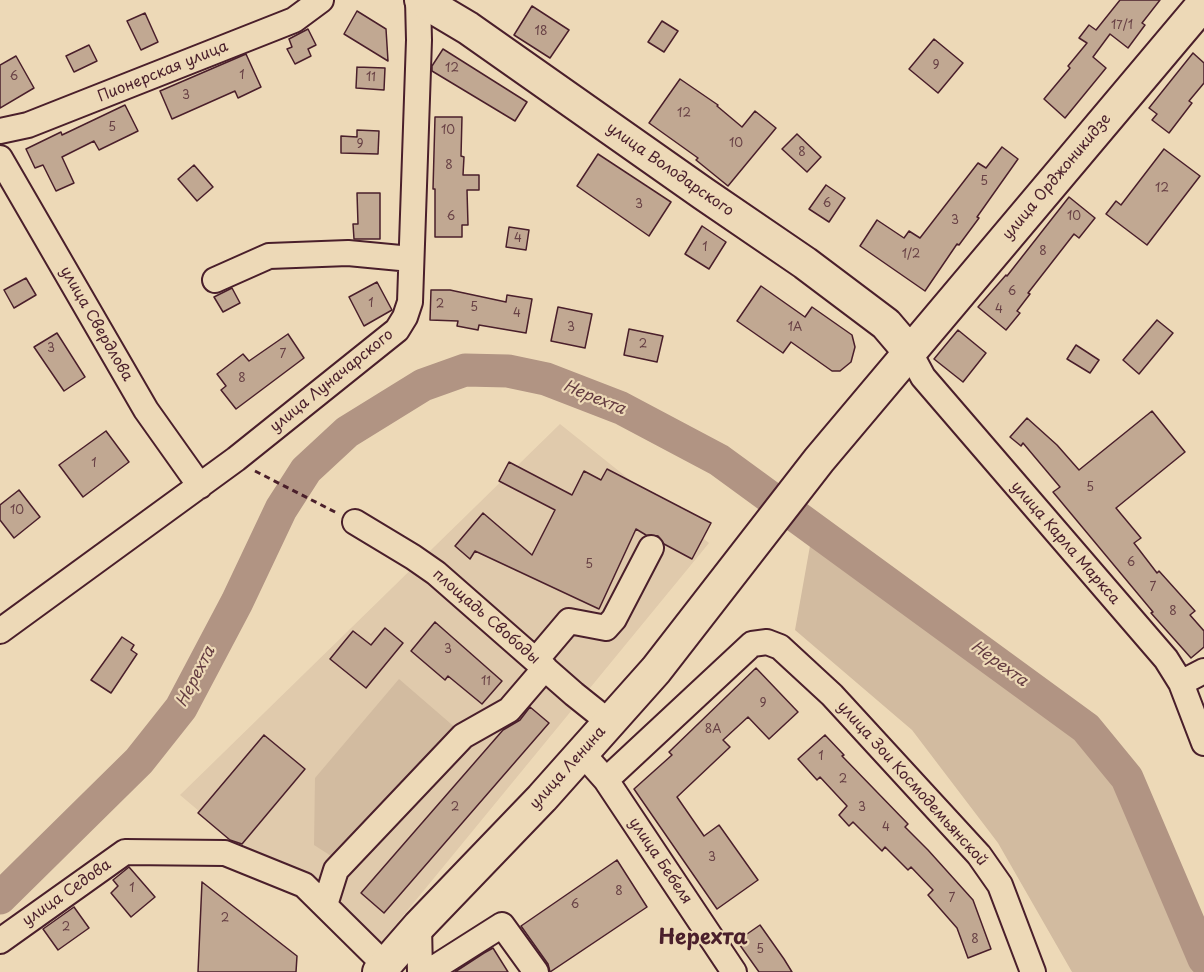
<!DOCTYPE html>
<meta charset="utf-8">
<style>
body{margin:0}
canvas{display:block;background:#edd9b7}
</style>
<canvas width="1204" height="972"></canvas>
<script>
const ctx = document.querySelector('canvas').getContext('2d');
ctx.lineJoin = 'round';
function fill(path, color) {
  ctx.fillStyle = color;
  ctx.fill(path, 'evenodd');
}
function toPath(rows) {
  const path = new Path2D();
  for (const r of rows) {
    path.moveTo(r[0], r[1]);
    for (let i = 2; i < r.length; i += 2) path.lineTo(r[i], r[i + 1]);
  }
  return path;
}
function stroke(path, color, width, dash) {
  ctx.strokeStyle = color;
  ctx.lineWidth = width;
  ctx.lineCap = dash ? 'butt' : 'round';
  ctx.setLineDash(dash || []);
  ctx.stroke(path);
}
function drawText(font, color, halo, rows, align = 'center') {
  ctx.font = font + ' "Playpen Sans",sans-serif';
  ctx.lineWidth = 4.5;
  ctx.setLineDash([]);
  ctx.textBaseline = 'middle';
  ctx.strokeStyle = halo;
  ctx.fillStyle = color;
  for (const [text, x, y, turn = 0] of rows) {
    ctx.save();
    ctx.translate(x, y);
    ctx.rotate((+turn || 0) * Math.PI / 180);
    ctx.textAlign = isNaN(turn) ? turn : align;
    if (halo) ctx.strokeText(text, 0, 0);
    ctx.fillText(text, 0, 0);
    ctx.restore();
  }
}
fill(toPath([
 [560,424,709,543,370,956,180,795]
]), '#e0caac');
fill(toPath([
 [813,529,1086,728,1127,778,1204,959,1204,972,1072,972,998,843,912,730,795,630],
 [399,679,458,730,339,861,314,845,315,778]
]), '#d2bba0');
stroke(toPath([
 [0,898,139,761,181,708,237,602,281,509,306,470,347,432,423,385,465,370,508,371,546,379,621,408,719,460,1086,728,1127,778,1204,959]
]), '#b19483', 33);
const building = toPath([
 [1120,0,1160,0,1142,23,1145,25,1128,48,1110,34,1093,57,1106,68,1065,118,1044,99,1070,68,1068,66,1087,43,1079,38,1089,25,1096,30,1120,0],
 [532,6,569,30,550,58,514,35,532,6],
 [357,11,386,29,388,61,344,34,357,11],
 [145,13,158,42,141,50,127,21,145,13],
 [662,21,678,31,664,52,648,42,662,21],
 [308,29,316,45,308,49,311,56,295,64,287,49,292,47,289,39,308,29],
 [934,39,963,63,938,93,909,69,934,39],
 [89,45,97,61,74,72,66,56,89,45],
 [443,49,527,102,515,121,432,71,432,66,443,49],
 [1193,53,1204,63,1204,83,1189,101,1192,103,1169,133,1152,120,1157,114,1149,108,1193,53],
 [246,54,261,87,238,98,235,91,172,119,160,91,246,54],
 [16,56,34,88,0,108,0,65,16,56],
 [357,67,385,68,384,90,356,88,357,67],
 [680,79,718,105,717,106,742,127,755,111,776,128,728,186,696,160,698,158,649,123,680,79],
 [125,105,138,131,99,150,94,141,62,157,74,183,56,191,43,165,35,168,26,149,61,132,62,135,125,105],
 [435,117,462,117,461,156,464,157,463,175,479,175,479,190,467,190,468,225,462,225,462,237,435,237,435,189,433,189,435,117],
 [357,130,379,131,378,154,341,153,341,136,357,137,357,130],
 [797,134,821,157,807,172,782,149,797,134],
 [1002,147,1018,159,977,217,979,218,959,245,957,244,925,291,860,246,877,220,904,238,909,231,920,238,978,163,986,168,1002,147],
 [1164,149,1200,176,1147,245,1106,214,1116,201,1121,205,1164,149],
 [598,154,671,202,649,236,577,186,598,154],
 [194,165,213,187,197,201,178,179,194,165],
 [826,185,845,198,829,222,809,209,826,185],
 [357,193,380,193,380,239,354,239,353,224,358,224,357,193],
 [1069,197,1095,218,1079,238,1074,234,1028,293,1030,294,1017,311,1020,313,1006,330,978,307,1006,275,1007,276,1069,197],
 [702,226,726,242,709,269,685,254,702,226],
 [509,227,529,230,526,250,506,247,509,227],
 [26,278,36,295,14,308,4,290,26,278],
 [377,282,392,310,364,326,349,297,377,282],
 [761,286,805,317,812,307,852,335,855,347,851,362,840,371,832,371,791,342,783,353,737,321,761,286],
 [232,288,240,303,223,312,214,297,232,288],
 [431,290,450,290,506,302,507,295,532,299,526,333,479,325,478,330,457,326,458,321,430,320,431,290],
 [558,307,592,314,585,348,551,341,558,307],
 [1157,320,1173,333,1139,374,1123,360,1157,320],
 [629,329,663,336,657,362,624,355,629,329],
 [958,330,986,353,963,382,934,359,958,330],
 [57,333,85,377,64,391,34,347,57,333],
 [288,334,304,358,236,409,221,390,226,386,217,374,243,354,249,361,288,334],
 [1076,345,1099,360,1090,373,1067,359,1076,345],
 [1152,411,1185,452,1116,508,1141,538,1134,543,1157,573,1159,571,1195,611,1190,615,1204,631,1204,647,1191,658,1151,613,1153,612,1053,492,1060,487,1023,443,1021,446,1010,437,1027,418,1057,445,1079,470,1152,411],
 [106,431,129,462,83,497,59,465,106,431],
 [509,462,572,495,584,471,601,480,607,469,711,523,692,559,664,544,658,536,646,535,636,529,599,609,475,551,470,559,455,546,483,513,532,555,555,510,499,481,509,462],
 [19,490,40,517,14,538,0,520,0,505,19,490],
 [435,622,502,681,482,704,448,676,445,680,411,651,435,622],
 [385,628,403,643,366,688,330,659,353,631,371,645,385,628],
 [122,637,134,645,131,650,137,654,111,693,91,680,122,637],
 [756,668,798,712,769,739,748,717,723,740,730,747,677,797,704,836,719,825,758,880,717,909,634,789,672,755,669,752,756,668],
 [530,707,549,723,384,913,361,893,503,730,520,720,530,707],
 [264,735,305,769,242,844,230,840,198,813,264,735],
 [825,735,844,755,842,756,908,824,905,827,928,850,973,900,991,949,968,958,957,928,928,895,933,890,911,867,908,870,885,847,882,851,853,822,849,826,839,815,847,806,820,777,817,780,798,759,825,735],
 [617,860,647,907,550,972,548,964,521,926,617,860],
 [129,867,155,897,131,917,111,893,118,886,113,880,129,867],
 [202,882,297,956,296,972,198,972,202,882],
 [74,907,89,928,58,950,43,929,74,907],
 [760,925,784,959,792,972,759,972,737,941,760,925],
 [493,948,508,972,455,972,484,953,493,948]
]);
fill(building, '#c1a892');
stroke(building, '#4a1f2b', 1.5);
const minor = toPath([
 [0,131,28,125,294,20,321,0],
 [0,158,146,410,200,486],
 [215,280,269,256,348,253,411,259],
 [909,351,923,377,1166,659,1181,683,1204,743],
 [355,522,413,557,436,573,574,694,609,722],
 [0,631,236,459,397,330,405,317,410,302,419,40,418,0],
 [536,660,569,621,606,628,614,619,651,548],
 [1181,683,1204,671],
 [582,753,606,780,734,972],
 [606,780,752,644,767,642,780,647,832,695,979,855,1000,885,1033,972],
 [325,905,336,870,463,736,509,710,545,668],
 [419,926,420,972],
 [0,941,125,852,225,853,304,885,385,965],
 [428,972,502,925,536,972]
]);
const major = toPath([
 [421,0,468,28,704,194,805,263,886,324,909,351],
 [379,972,419,926,542,798,656,670,819,460,1204,3]
]);
stroke(minor, '#4a1f2b', 28);
stroke(major, '#4a1f2b', 36);
stroke(toPath([
 [255,471,337,513]
]), '#4a1f2b', 3, [6, 4.5]);
stroke(minor, '#edd9b7', 24);
stroke(major, '#edd9b7', 32);
drawText('12px', '#684145', null, [
 ["17/1",1122,26],
 ["18",541,32],
 ["9",936,66],
 ["12",452,69],
 ["1",242,76],
 ["6",14,77],
 ["11",371,78],
 ["3",186,96],
 ["12",684,114],
 ["5",112,128],
 ["10",448,131],
 ["10",736,144],
 ["9",360,145],
 ["8",802,153],
 ["8",449,166],
 ["5",984,182],
 ["12",1162,189],
 ["6",827,204],
 ["3",639,205],
 ["6",451,217],
 ["10",1074,217],
 ["3",955,221],
 ["4",518,239],
 ["1",705,248],
 ["8",1043,252],
 ["1/2",911,255],
 ["6",1012,292],
 ["1",371,304],
 ["2",440,305],
 ["5",474,308],
 ["4",999,310],
 ["4",517,314],
 ["3",571,328],
 ["1А",795,328],
 ["2",643,345],
 ["3",51,349],
 ["7",283,355],
 ["8",242,379],
 ["1",94,464],
 ["5",1090,488],
 ["10",17,511],
 ["6",1131,563],
 ["5",589,565],
 ["7",1153,588],
 ["8",1173,612],
 ["3",448,650],
 ["11",486,682],
 ["9",763,704],
 ["8А",713,730],
 ["1",821,757],
 ["2",843,780],
 ["2",455,808],
 ["3",862,808],
 ["4",886,828],
 ["3",712,858],
 ["1",132,889],
 ["8",619,892],
 ["7",952,899],
 ["6",575,905],
 ["2",225,919],
 ["2",66,928],
 ["8",975,940],
 ["5",760,950]
]);
drawText('15px', '#4a1f2b', '#edd9b7', [
 ["Пионерская улица",163,72,-22],
 ["улица Володарского",670,170,35],
 ["улица Орджоникидзе",1057,177,-50],
 ["улица Свердлова",96,324,60],
 ["улица Луначарского",332,381,-39],
 ["улица Карла Маркса",1065,543,49],
 ["площадь Свободы",486,617,41],
 ["улица Ленина",568,768,-48],
 ["улица Зои Космодемьянской",912,784,48],
 ["улица Бебеля",660,861,56],
 ["улица Седова",67,893,-35]
]);
drawText('italic 16px', '#643c41', '#edd9b7', [
 ["Нерехта",594,398,22],
 ["Нерехта",999,664,36],
 ["Нерехта",196,677,-63]
]);
drawText('bold 21px', '#4a1f2b', '#edd9b7', [
 ["Нерехта",703,938]
]);
</script>
